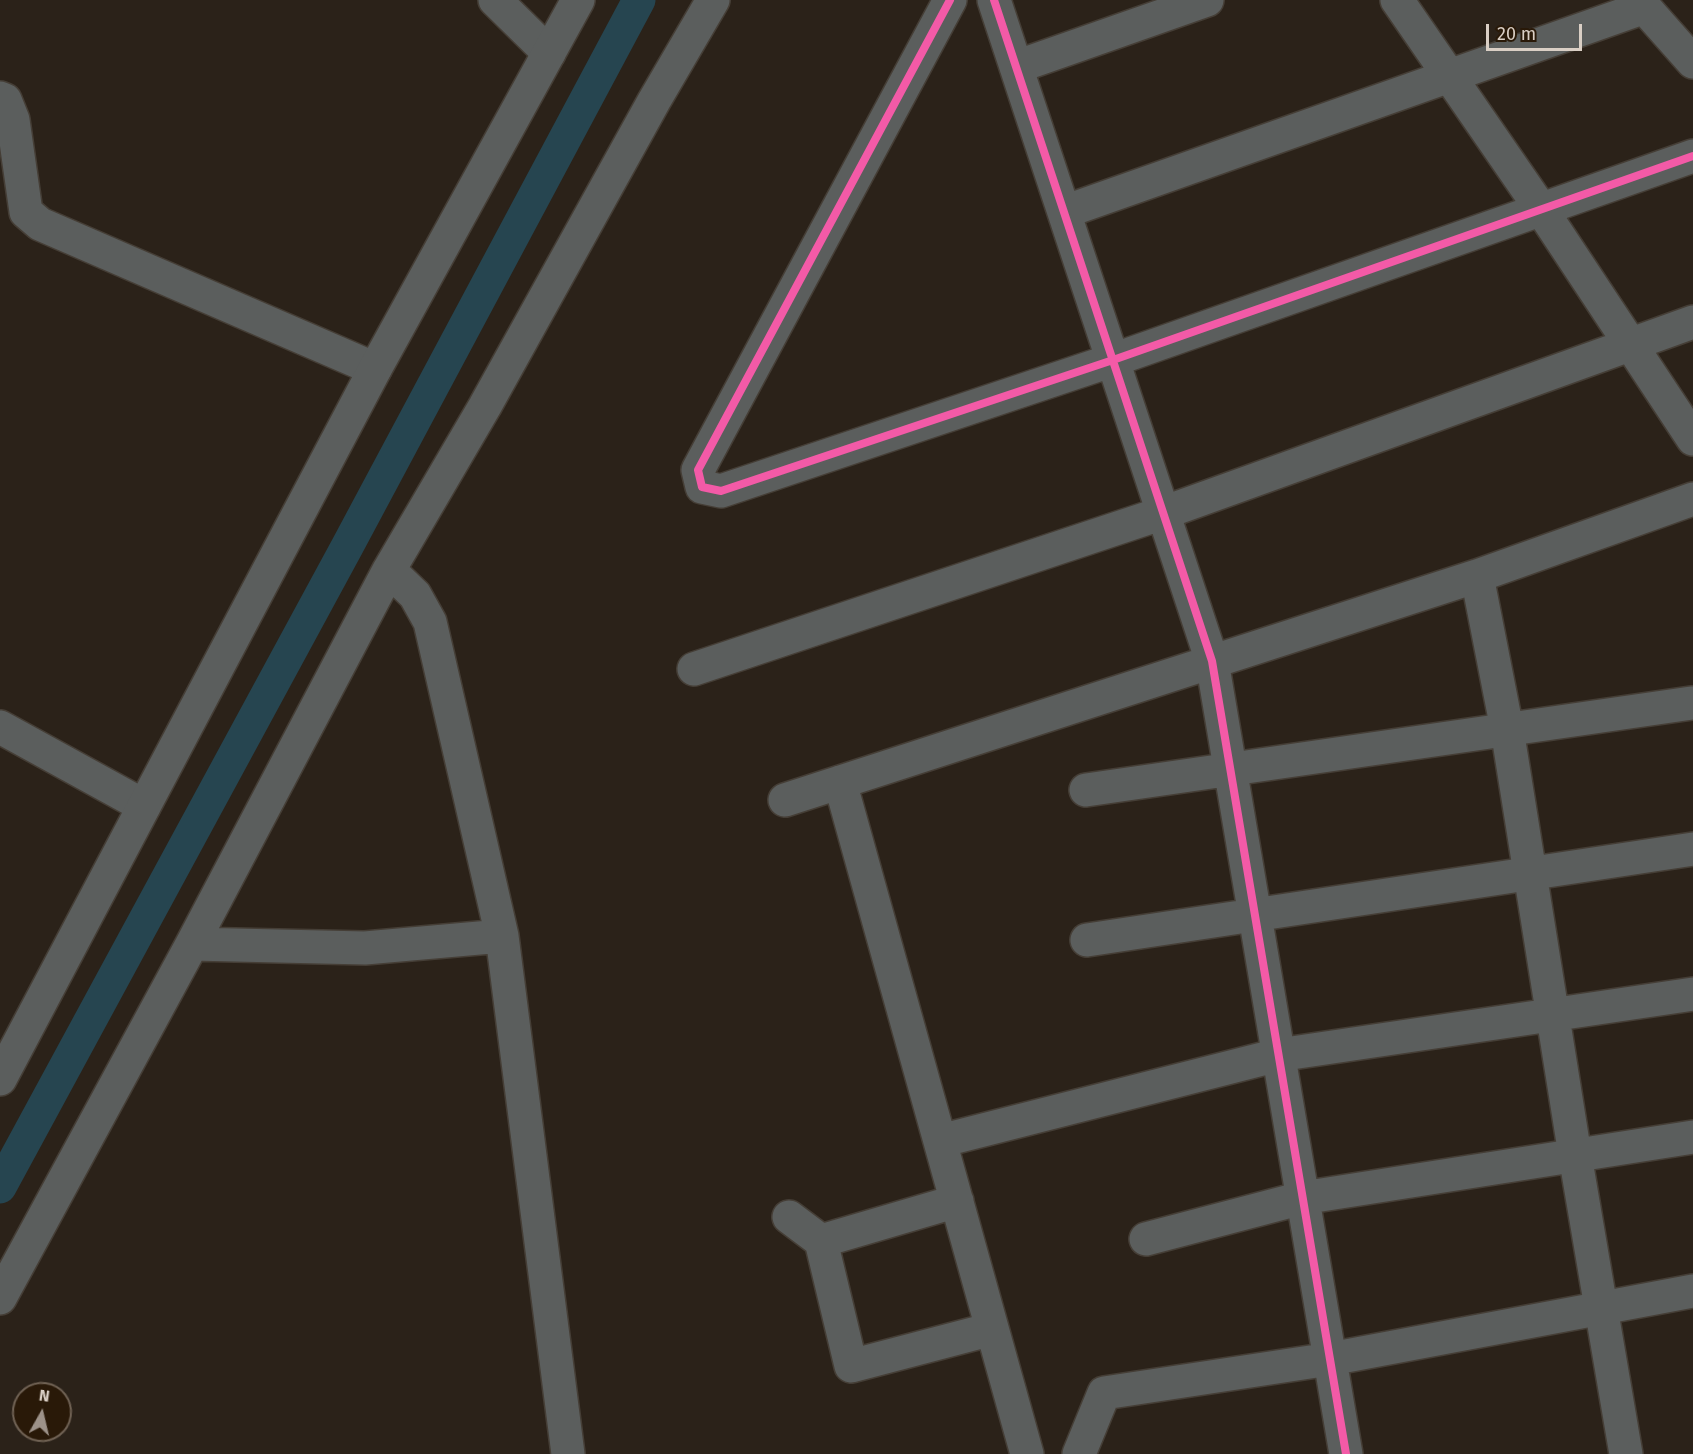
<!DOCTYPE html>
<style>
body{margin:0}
#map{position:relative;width:1693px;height:1454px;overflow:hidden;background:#2b2219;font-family:"Fira Sans",sans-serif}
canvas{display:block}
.north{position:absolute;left:12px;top:1382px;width:60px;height:60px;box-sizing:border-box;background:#291908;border:2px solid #706254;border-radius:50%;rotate:8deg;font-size:16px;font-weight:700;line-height:24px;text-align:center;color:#dacfc5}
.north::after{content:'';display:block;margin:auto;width:21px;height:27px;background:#9d9289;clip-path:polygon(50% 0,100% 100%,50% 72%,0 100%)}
.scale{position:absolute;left:1486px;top:24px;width:96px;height:27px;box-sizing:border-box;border:3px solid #dacfc5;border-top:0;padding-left:8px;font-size:18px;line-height:21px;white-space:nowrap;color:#dacfc5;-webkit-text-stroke:4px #291908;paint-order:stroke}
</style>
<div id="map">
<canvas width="1693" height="1454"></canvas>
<div class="north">N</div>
<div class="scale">20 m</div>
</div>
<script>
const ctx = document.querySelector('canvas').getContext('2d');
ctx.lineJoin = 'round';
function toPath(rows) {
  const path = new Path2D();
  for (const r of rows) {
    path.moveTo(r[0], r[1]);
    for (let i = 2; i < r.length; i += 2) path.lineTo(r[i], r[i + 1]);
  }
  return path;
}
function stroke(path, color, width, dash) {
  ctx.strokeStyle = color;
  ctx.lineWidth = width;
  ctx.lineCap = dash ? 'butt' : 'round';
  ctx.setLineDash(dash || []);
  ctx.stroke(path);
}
stroke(toPath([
 [0,1187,348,545,639,0]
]), '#264550', 33);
const minor = toPath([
 [495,0,549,53],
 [950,0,698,470,702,487,721,491,1113,360,1693,156],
 [994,0,1212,661,1346,1454],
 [1397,0,1541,209,1693,439],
 [1638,0,1693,62],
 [1016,67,1207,0],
 [0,98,5,100,13,120,26,212,40,224,375,369],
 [1064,212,1645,7],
 [389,570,415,595,430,622,502,936,568,1454],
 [1477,576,1507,729,1575,1155,1626,1454],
 [694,669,1163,513,1693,322],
 [0,727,144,806],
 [840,782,1027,1454],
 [1086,790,1691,703],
 [785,800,1477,576,1693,499],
 [1087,940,1693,849],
 [192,944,365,948,502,936],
 [940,1141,1278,1055,1693,994],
 [789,1217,821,1241,957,1201],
 [1146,1239,1302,1198,1693,1137],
 [821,1241,851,1366,992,1329],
 [0,1298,192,944,389,570,485,406,654,101,713,0],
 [1079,1454,1104,1393,1330,1359,1693,1291]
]);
const tertiary = toPath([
 [0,1079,375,369,578,0]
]);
stroke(minor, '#453e36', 36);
stroke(tertiary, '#453e36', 36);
stroke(minor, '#5b5e5d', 33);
stroke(tertiary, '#5b5e5d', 33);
stroke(toPath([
 [950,0,698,470,702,487,721,491,1113,360,1693,156],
 [994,0,1212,661,1346,1454]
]), '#f35aa7', 8);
</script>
